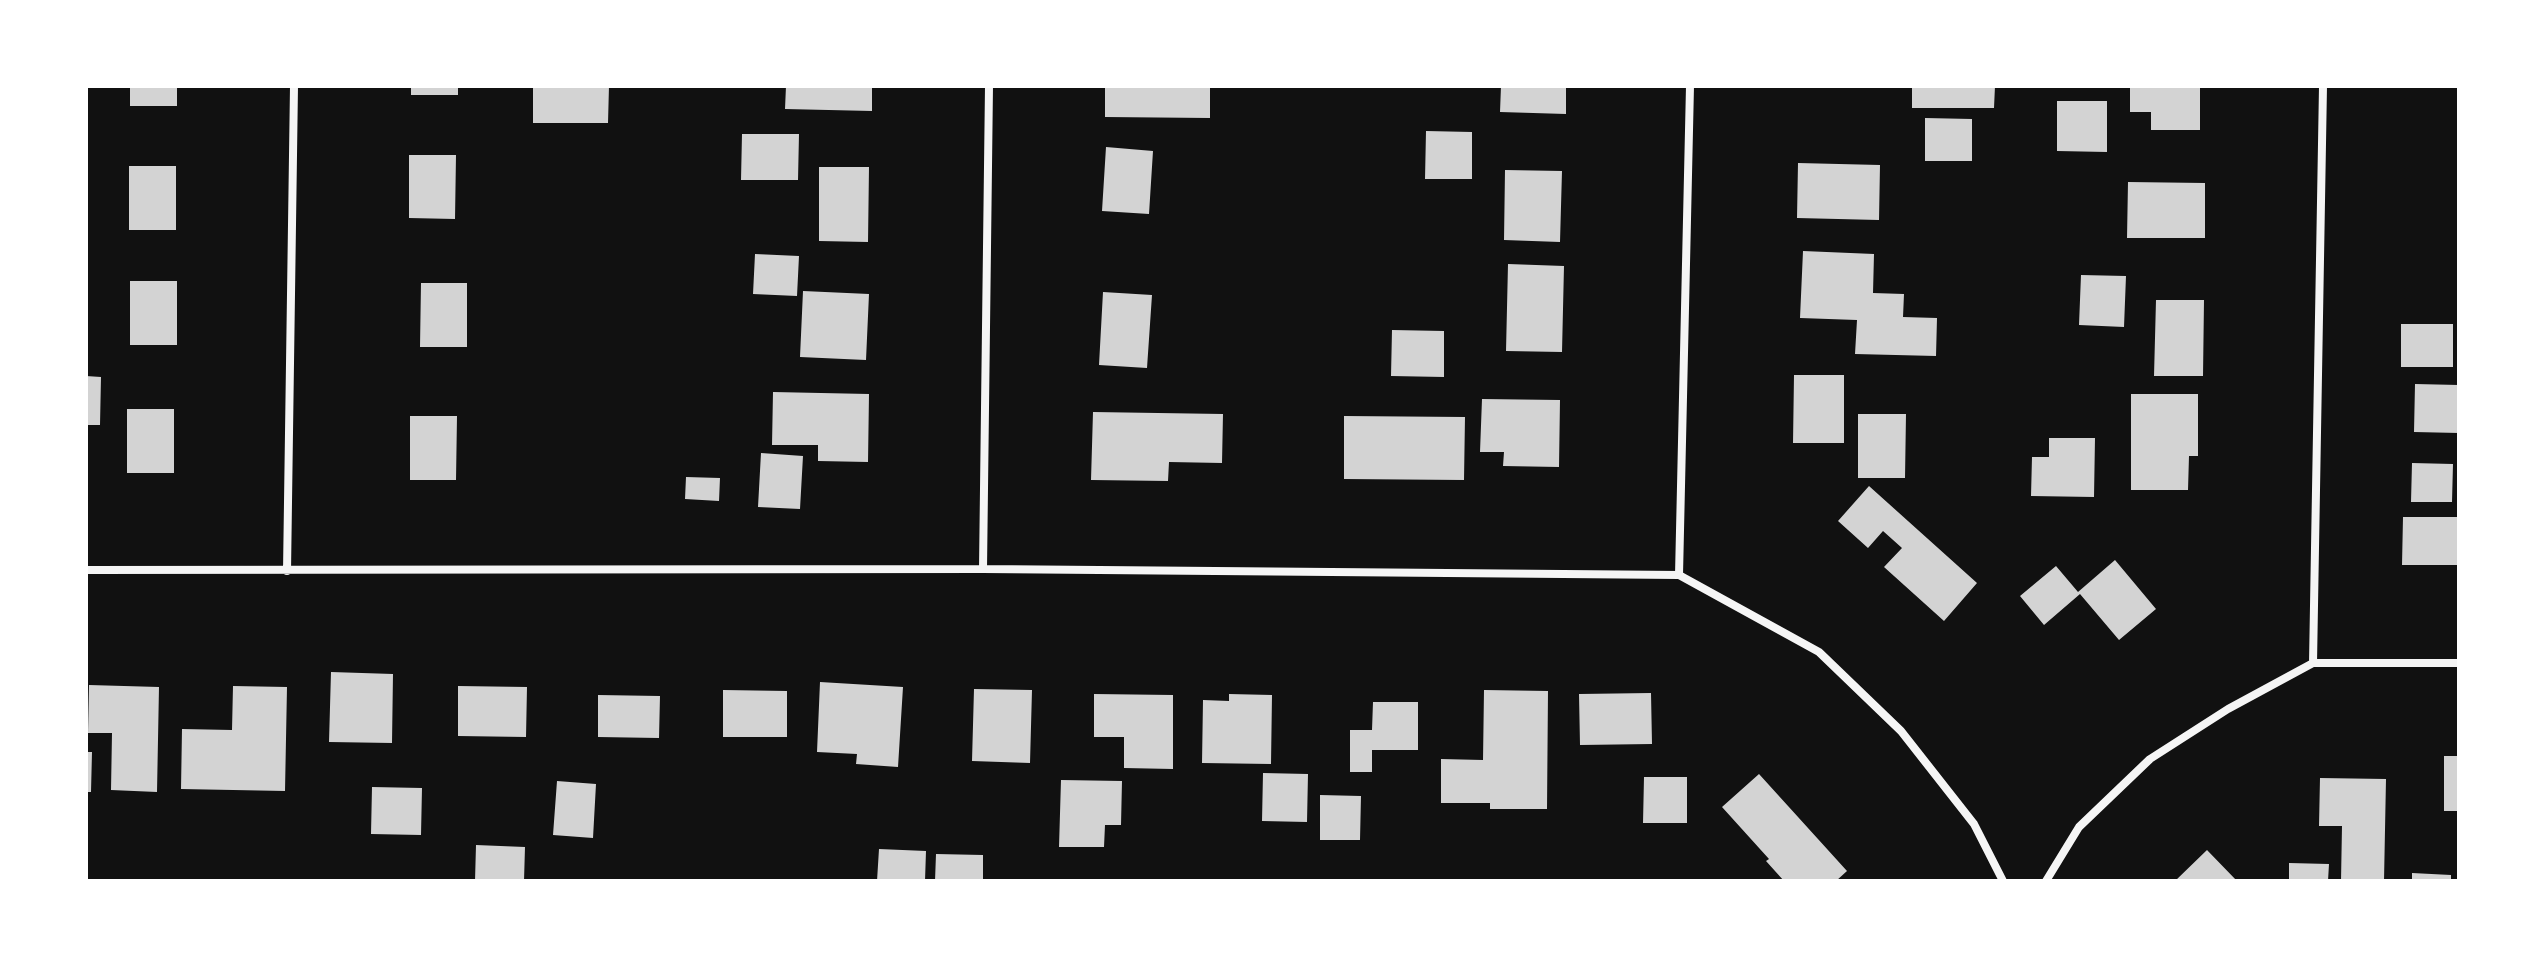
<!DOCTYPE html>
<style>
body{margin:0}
#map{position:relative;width:2545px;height:967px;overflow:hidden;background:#111;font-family:"Space Grotesk",sans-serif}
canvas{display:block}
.frame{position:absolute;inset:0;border:88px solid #fff;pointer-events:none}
</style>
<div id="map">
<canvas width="2545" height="967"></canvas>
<div class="frame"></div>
</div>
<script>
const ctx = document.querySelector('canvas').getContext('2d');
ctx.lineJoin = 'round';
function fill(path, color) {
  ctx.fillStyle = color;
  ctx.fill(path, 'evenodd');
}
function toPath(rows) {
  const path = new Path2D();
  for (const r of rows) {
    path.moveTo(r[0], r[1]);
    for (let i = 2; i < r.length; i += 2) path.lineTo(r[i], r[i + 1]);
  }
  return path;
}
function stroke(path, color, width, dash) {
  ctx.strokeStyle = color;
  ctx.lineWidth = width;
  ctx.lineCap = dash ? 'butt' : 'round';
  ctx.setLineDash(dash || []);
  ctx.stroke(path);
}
fill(toPath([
 [130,86,177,86,177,106,130,106],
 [411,86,458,86,458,95,411,95],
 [533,86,609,86,608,123,533,123],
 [786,86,872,86,872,111,785,109],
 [1105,86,1210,86,1210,118,1105,117],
 [1501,86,1566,86,1566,114,1500,112],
 [1912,86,1995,86,1994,108,1912,108],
 [2130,86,2200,86,2200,130,2151,130,2151,112,2130,112],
 [2057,101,2107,101,2107,152,2057,151],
 [1925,118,1972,119,1972,161,1925,161],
 [1426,131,1472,132,1472,179,1425,179],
 [742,134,799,134,798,180,741,180],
 [1106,147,1153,151,1149,214,1102,211],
 [409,155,456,155,455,219,409,218],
 [1798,163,1880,165,1879,220,1797,218],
 [129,166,176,166,176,230,129,230],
 [819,167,869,167,868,242,819,241],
 [1505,170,1562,171,1560,242,1504,240],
 [2128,182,2205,183,2205,238,2127,238],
 [1803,251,1874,254,1873,293,1904,294,1903,317,1937,318,1936,356,1855,354,1857,320,1800,318],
 [755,254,799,256,797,296,753,294],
 [1508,264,1564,266,1562,352,1506,351],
 [2081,275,2126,276,2124,327,2079,325],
 [130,281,177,281,177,345,130,345],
 [421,283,467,283,467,347,420,347],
 [803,291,869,294,866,360,800,357],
 [1103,292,1152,295,1147,368,1099,365],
 [2156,300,2204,300,2203,376,2154,376],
 [2401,324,2453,324,2453,367,2401,367],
 [1392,330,1444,331,1444,377,1391,376],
 [1794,375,1844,375,1844,443,1793,443],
 [86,376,101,377,100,425,86,425],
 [2415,384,2459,385,2459,433,2414,432],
 [773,392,869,394,868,462,818,461,818,445,772,445],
 [2131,394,2198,394,2198,456,2189,456,2188,490,2131,490],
 [1482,399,1560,400,1559,467,1503,466,1504,452,1480,452],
 [127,409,174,409,174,473,127,473],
 [1093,412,1223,414,1222,463,1169,462,1168,481,1091,480],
 [1858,414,1906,414,1905,478,1858,478],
 [410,416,457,416,456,480,410,480],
 [1344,416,1465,417,1464,480,1344,479],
 [2049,438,2095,438,2094,497,2031,496,2032,457,2049,457],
 [761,453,803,456,800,509,758,507],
 [2412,463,2453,464,2452,502,2411,502],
 [686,477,720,478,719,501,685,499],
 [1869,486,1977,583,1944,621,1884,567,1902,548,1883,531,1868,548,1838,521],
 [2403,517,2459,517,2459,565,2402,565],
 [2115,560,2156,609,2119,640,2080,594,2044,625,2020,596,2056,566,2078,592],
 [331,672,393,674,392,743,329,742],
 [820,682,903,687,898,767,856,764,857,754,817,752],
 [89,685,159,687,157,792,111,790,112,733,88,733],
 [233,686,287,687,285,791,181,789,182,729,232,730],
 [458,686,527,687,526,737,458,736],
 [974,689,1032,690,1030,763,972,761],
 [723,690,787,691,787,737,723,737],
 [1484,690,1548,691,1547,809,1490,809,1490,803,1441,803,1441,759,1483,760],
 [1651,693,1652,744,1580,745,1579,694],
 [1094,694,1173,695,1173,769,1124,768,1124,737,1094,737],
 [1229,694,1272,695,1271,764,1202,763,1203,700,1229,701],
 [598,695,660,696,659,738,598,737],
 [1373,702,1418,702,1418,750,1372,750,1372,772,1350,772,1350,730,1372,730],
 [86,752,92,752,91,792,86,792],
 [2444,756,2459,756,2459,811,2444,811],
 [1263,773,1308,774,1307,822,1262,821],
 [1759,774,1847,871,1836,881,1784,881,1766,861,1769,859,1722,807],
 [1644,777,1687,777,1687,823,1643,823],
 [2320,778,2386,779,2384,881,2341,881,2342,826,2319,826],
 [1061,780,1122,781,1121,825,1105,825,1104,847,1059,847],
 [557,781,596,784,593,838,553,835],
 [372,787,422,788,421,835,371,834],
 [1320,795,1361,796,1360,840,1320,840],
 [476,845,525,847,524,881,475,881],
 [879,849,926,851,925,881,877,881],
 [2207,850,2237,881,2175,881],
 [936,854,983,855,983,881,935,881],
 [2289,863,2329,864,2328,881,2289,881],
 [2412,873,2451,875,2451,881,2412,881]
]), '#d3d3d3');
stroke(toPath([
 [983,569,989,86],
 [86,570,983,569,1679,575,1819,652,1901,731,1974,824,2003,881],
 [287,571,294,86],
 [1679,575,1690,86],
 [2313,663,2323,86],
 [2046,881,2079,827,2150,759,2228,709,2313,663,2459,663]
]), '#f5f5f5', 8);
</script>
